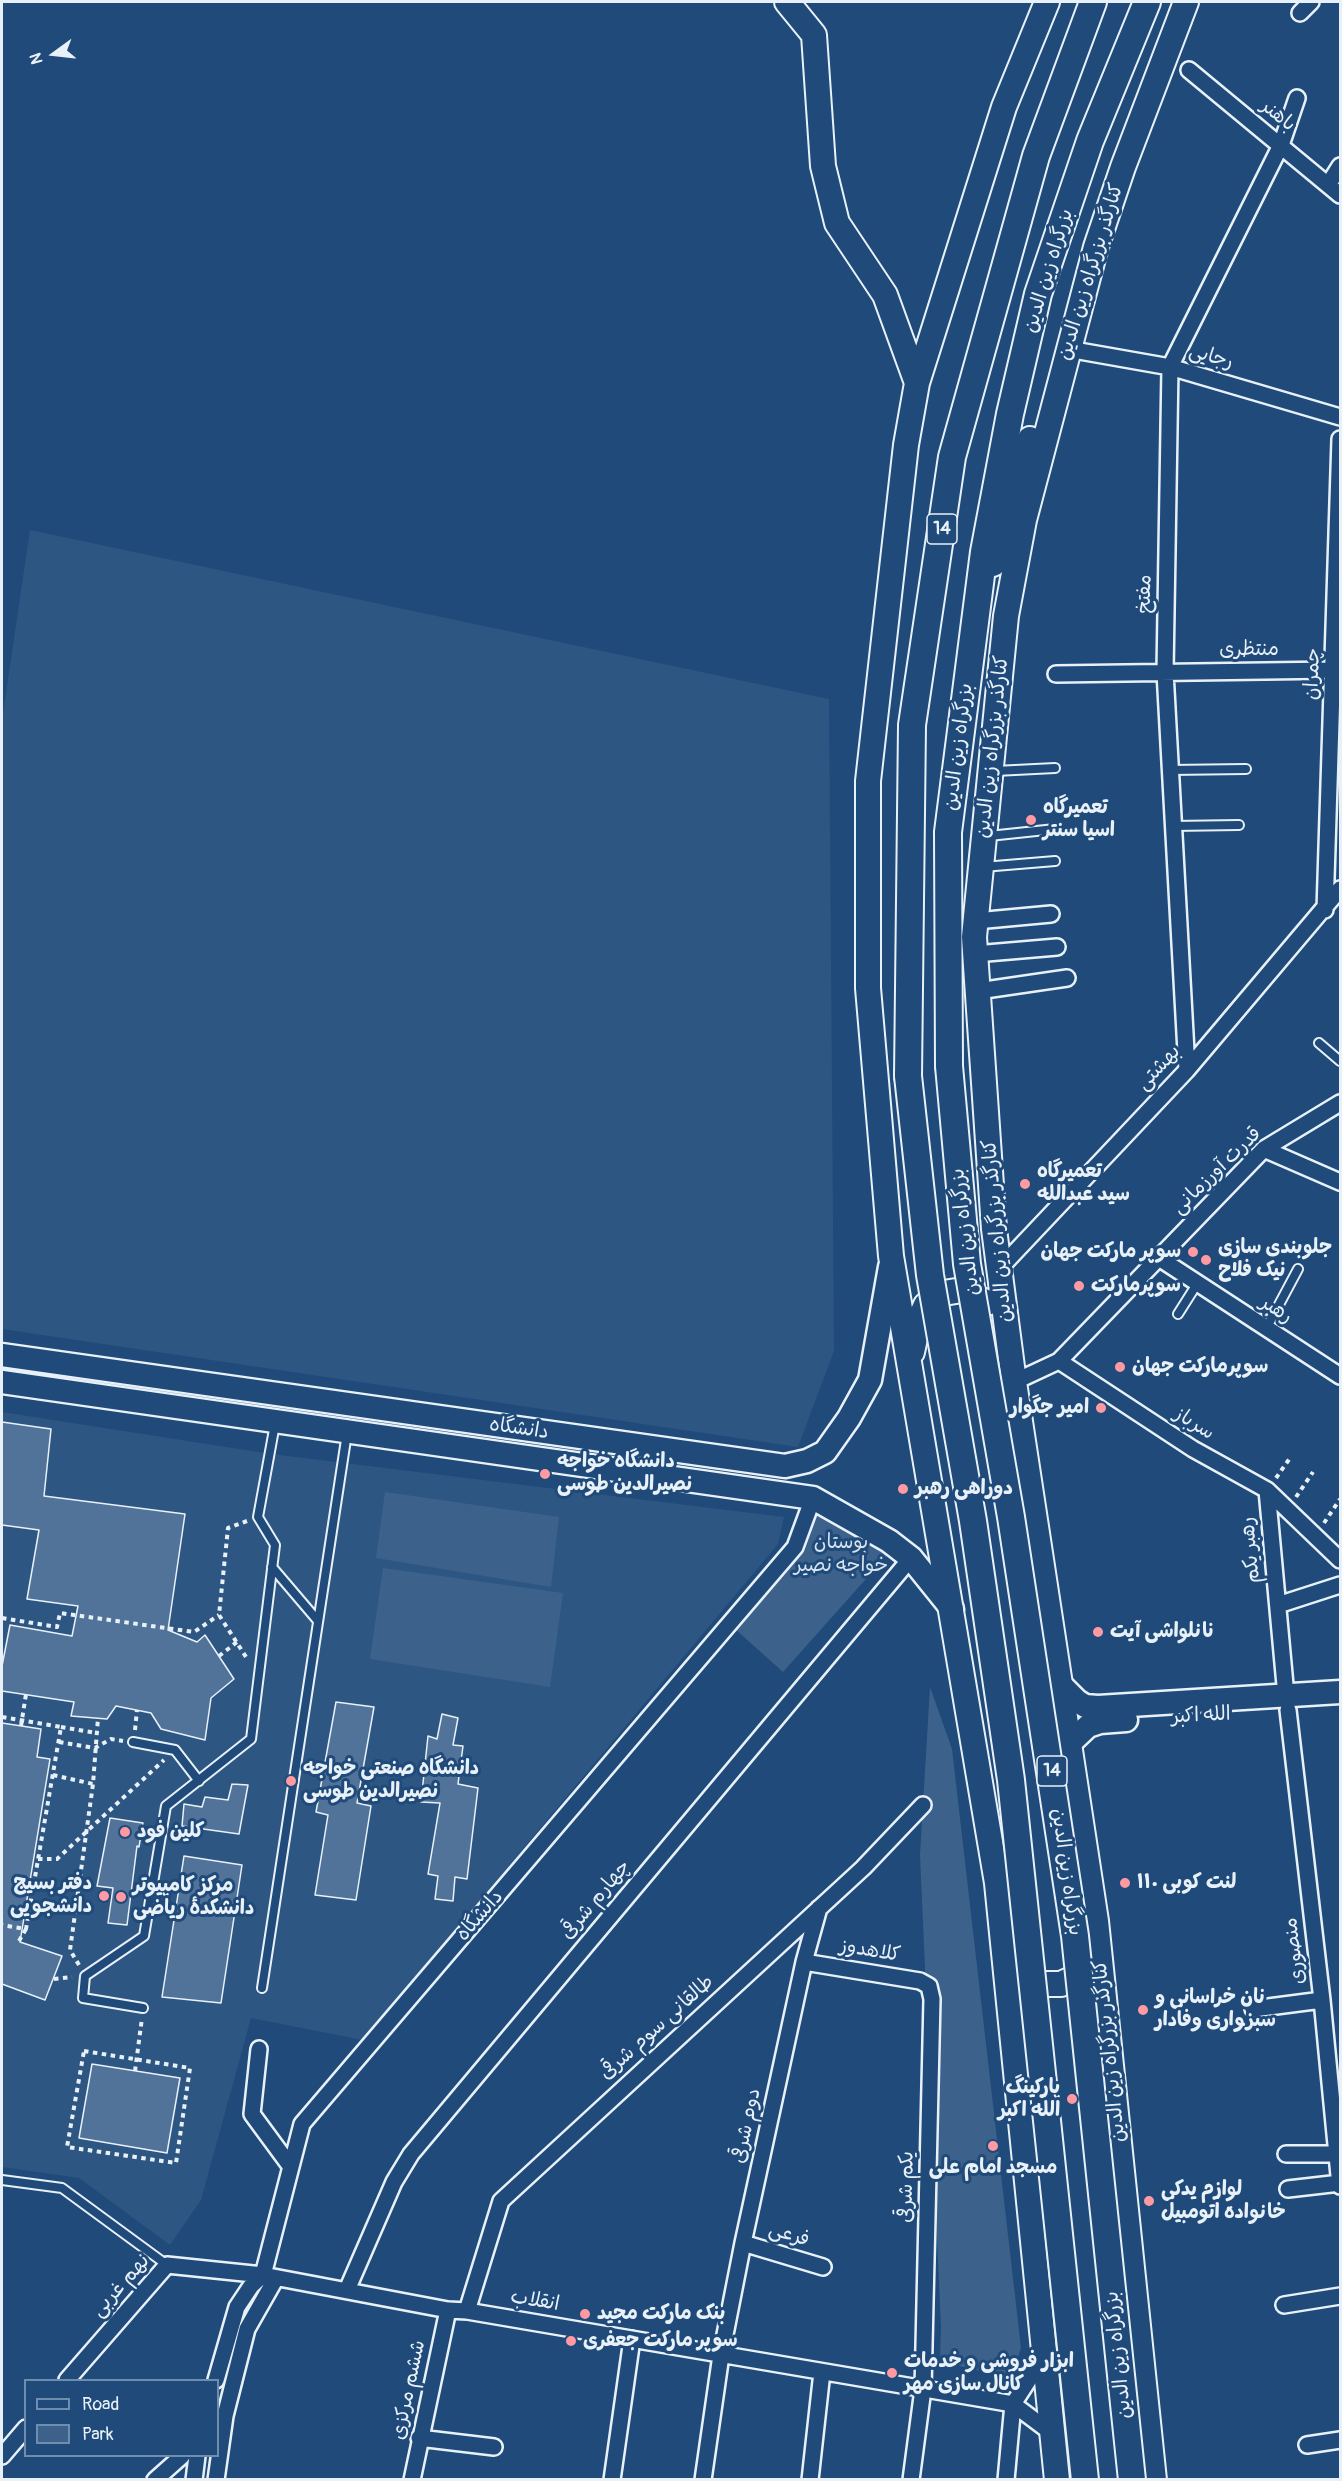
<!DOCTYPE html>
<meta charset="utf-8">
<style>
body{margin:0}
#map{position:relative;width:1342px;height:2481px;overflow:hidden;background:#1f4a7a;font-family:Pangolin,sans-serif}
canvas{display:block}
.frame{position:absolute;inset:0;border:3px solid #e8f1f8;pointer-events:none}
.legend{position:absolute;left:24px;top:2379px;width:195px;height:78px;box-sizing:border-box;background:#1f4a7a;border:2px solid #6f8dac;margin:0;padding:8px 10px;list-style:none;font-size:18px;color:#e8f1f8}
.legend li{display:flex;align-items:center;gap:12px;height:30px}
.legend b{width:30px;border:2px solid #6f8dac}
.north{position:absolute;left:24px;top:24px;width:60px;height:60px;-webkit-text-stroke:4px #1f4a7a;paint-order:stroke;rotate:255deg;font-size:16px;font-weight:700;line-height:24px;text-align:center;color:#e8f1f8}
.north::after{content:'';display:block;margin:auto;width:21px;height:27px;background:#e8f1f8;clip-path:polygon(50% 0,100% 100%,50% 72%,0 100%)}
</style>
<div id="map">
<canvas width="1342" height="2481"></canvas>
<div class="frame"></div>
<ul class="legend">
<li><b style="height:8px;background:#1f4a7a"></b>Road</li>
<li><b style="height:16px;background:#3c628c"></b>Park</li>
</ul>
<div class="north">N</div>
</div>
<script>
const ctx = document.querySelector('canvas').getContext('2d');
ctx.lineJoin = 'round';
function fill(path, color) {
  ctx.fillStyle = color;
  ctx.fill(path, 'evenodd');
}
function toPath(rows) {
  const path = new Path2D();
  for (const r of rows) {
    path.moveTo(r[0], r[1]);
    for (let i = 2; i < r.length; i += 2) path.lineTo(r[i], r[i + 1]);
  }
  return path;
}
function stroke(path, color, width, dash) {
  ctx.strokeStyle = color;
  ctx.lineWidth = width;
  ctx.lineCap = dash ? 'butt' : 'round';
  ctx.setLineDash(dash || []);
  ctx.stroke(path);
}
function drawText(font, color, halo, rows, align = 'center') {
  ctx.font = font + ' Pangolin,"Playpen Sans Arabic",sans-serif';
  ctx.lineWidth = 6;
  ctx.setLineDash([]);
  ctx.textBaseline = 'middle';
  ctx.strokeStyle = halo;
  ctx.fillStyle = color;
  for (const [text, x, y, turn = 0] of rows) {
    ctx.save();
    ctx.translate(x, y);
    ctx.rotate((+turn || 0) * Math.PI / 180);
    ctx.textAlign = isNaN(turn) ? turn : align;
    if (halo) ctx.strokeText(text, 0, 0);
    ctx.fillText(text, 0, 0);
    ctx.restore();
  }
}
fill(toPath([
 [30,530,829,699,834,1351,798,1447,2,1329,2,720],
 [2,1412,271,1454,784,1517,778,1544,363,2040,251,2018,201,2200,170,2245,79,2178,2,2167]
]), '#2e5683');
fill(toPath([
 [385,1492,559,1517,551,1587,376,1558],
 [819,1509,890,1552,783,1672,735,1629,805,1550],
 [383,1568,563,1593,550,1687,370,1659],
 [930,1687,952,1749,1021,2348,1011,2379,940,2361,941,2328,920,1855]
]), '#3c628c');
const building = toPath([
 [2,1422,51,1429,44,1496,185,1514,168,1630,197,1642,205,1635,234,1679,211,1698,205,1740,161,1729,151,1713,116,1706,107,1719,71,1716,74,1702,2,1691,2,1666,10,1625,72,1636,78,1606,27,1599,39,1530,2,1525,2,1422],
 [336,1702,374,1707,357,1803,371,1806,356,1900,315,1895,328,1815,316,1812,336,1702],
 [442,1714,458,1718,453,1745,463,1746,458,1784,478,1788,467,1879,455,1877,453,1901,435,1899,438,1876,428,1874,440,1803,421,1802,428,1736,437,1739,442,1714],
 [2,1723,41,1729,37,1757,50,1759,20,1942,62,1956,45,2000,2,1984,2,1723],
 [232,1784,248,1785,239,1834,182,1826,184,1804,202,1807,205,1797,228,1800,232,1784],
 [110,1818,143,1823,139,1847,137,1846,127,1925,108,1923,113,1888,97,1886,110,1818],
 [184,1856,242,1865,221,2003,162,1997,184,1856],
 [92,2064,180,2078,167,2153,79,2138,92,2064]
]);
fill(building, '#517399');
stroke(building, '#e8f1f8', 1.5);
const service = toPath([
 [1170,770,1246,769],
 [995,771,1055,768],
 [1173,826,1239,825],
 [989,836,1055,829],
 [983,867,1055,861],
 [1319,1043,1340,1061],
 [1178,1314,1197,1284],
 [1266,1329,1298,1269],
 [272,1567,318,1621],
 [133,1742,175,1750,199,1781],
 [262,1988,347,1433],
 [143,2008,83,1998,85,1976,144,1936,166,1806,251,1739,275,1545,258,1517,275,1424],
 [2,2180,62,2188,167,2265]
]);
const minor = toPath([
 [1300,13,1311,2],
 [1189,70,1340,195],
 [1328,185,1340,166],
 [1068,349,1170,367,1340,417],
 [1056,674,1334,670],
 [1325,910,1340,439],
 [976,921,1051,914],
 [975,954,1057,947],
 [978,991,1067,978],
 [1187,1070,1165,672,1170,367,1281,145,1297,98],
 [1264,1149,1340,1182],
 [1159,1258,1340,1376],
 [1000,1268,1187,1070,1340,889],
 [1059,1361,1193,1449,1267,1490,1340,1560],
 [1014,1382,1059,1361,1264,1149,1340,1103],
 [1267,1490,1286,1696],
 [1278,1605,1340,1585],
 [1288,1710,1322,2000,1340,2186],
 [804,1962,920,1981,929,1986,932,1999,923,2389,911,2480],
 [1253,2009,1322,2000],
 [259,2049,252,2114,291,2167],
 [1286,2154,1337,2154],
 [1288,2189,1340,2183],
 [743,2243,823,2267],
 [263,2275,302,2124,795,1547,813,1498],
 [347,2290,394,2182,411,2154,911,1558],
 [1284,2305,1340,2296],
 [467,2311,501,2201,863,1868,923,1805],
 [67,2380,167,2265,263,2275,448,2310,467,2311,1013,2404,1053,2434],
 [216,2380,237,2307,251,2286,263,2275],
 [419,2438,494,2447],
 [1307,2445,1340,2440],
 [2,2456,26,2428],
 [155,2480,182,2456],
 [194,2480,197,2456],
 [216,2480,225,2416,247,2329,276,2278],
 [412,2480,448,2310],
 [612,2480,632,2339],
 [703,2480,721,2355,743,2243,804,1962,819,1908],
 [810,2480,822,2372],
 [1006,2480,1013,2404,1045,2355]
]);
const secondary = toPath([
 [2,1355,785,1466,807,1461,825,1452,849,1418,870,1380,890,1267],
 [2,1382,813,1498,889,1541,911,1558,952,1609],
 [1059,1683,1077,1701,1085,1706,1098,1707,1340,1692],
 [1069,1744,1088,1726,1100,1722,1126,1720]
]);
const primary = toPath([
 [787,2,814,35,823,166,837,223,885,295,917,383],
 [1047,2,1004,107,917,383,906,445,868,781,868,988,891,1256,997,1883,1057,2480],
 [993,564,1010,498,1030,439],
 [912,1352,919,1320,926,1305,938,1294,962,1290,987,1303],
 [1019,1967,1028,1978,1044,1984,1061,1984,1074,1978,1085,1967,1089,1959],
 [1154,2480,1096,1921,1014,1382,994,1229,974,937,1006,616,1024,520,1096,247,1123,167,1186,2]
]);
const trunk = toPath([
 [949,1066,948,832,984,552,1010,414,1038,294,1090,141,1147,2],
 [908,1076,912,725,952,457,1036,156,1093,2]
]);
stroke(service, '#e8f1f8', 12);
stroke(minor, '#e8f1f8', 20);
stroke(secondary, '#e8f1f8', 27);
stroke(primary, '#e8f1f8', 28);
stroke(trunk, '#e8f1f8', 30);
stroke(toPath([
 [1276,1478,1290,1458],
 [1296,1497,1313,1472],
 [247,1521,228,1528,219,1615,248,1660],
 [1324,1523,1340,1499],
 [2,1618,57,1627,60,1613,194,1632,219,1615],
 [219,1656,237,1642],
 [2,1717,61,1727,26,1929,2,1925],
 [61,1727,96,1733],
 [135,1730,137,1710],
 [59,1742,95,1748,111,1739,123,1741],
 [53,1775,93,1784],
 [38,1859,57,1859,164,1760],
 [19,1941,26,1929],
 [79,1965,70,1950,93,1784,98,1718],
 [54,1979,72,1977],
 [84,2051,190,2068,176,2163,67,2147,84,2051],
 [135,2071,142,2018]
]), '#e8f1f8', 4, [4.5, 4.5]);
stroke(service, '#1f4a7a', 8);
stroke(minor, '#1f4a7a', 15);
stroke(secondary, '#1f4a7a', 22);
stroke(primary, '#1f4a7a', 24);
stroke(trunk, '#1f4a7a', 26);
const trunkBridge = toPath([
 [949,1066,967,1264,1011,1517,1075,1936,1132,2480],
 [908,1076,930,1275,973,1521,1011,1780,1085,2480]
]);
stroke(trunkBridge, '#e8f1f8', 30, []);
stroke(toPath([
 [21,1726,26,1694]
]), '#e8f1f8', 4, [4.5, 4.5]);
stroke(trunkBridge, '#1f4a7a', 26);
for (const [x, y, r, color] of [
 [1031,820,6,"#ff9aa2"],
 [1025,1184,6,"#ff9aa2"],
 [1193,1252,6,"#ff9aa2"],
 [1206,1260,6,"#ff9aa2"],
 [1079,1286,6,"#ff9aa2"],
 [1120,1367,6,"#ff9aa2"],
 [1101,1408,6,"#ff9aa2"],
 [545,1474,6,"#ff9aa2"],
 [903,1489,6,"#ff9aa2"],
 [1098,1632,6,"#ff9aa2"],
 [291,1781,6,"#ff9aa2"],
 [125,1832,6,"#ff9aa2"],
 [1125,1883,6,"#ff9aa2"],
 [104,1896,6,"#ff9aa2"],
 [121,1897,6,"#ff9aa2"],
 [1143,2010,6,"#ff9aa2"],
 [1072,2099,6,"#ff9aa2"],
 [993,2146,6,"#ff9aa2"],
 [1149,2201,6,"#ff9aa2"],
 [585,2314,6,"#ff9aa2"],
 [571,2341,6,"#ff9aa2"],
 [892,2373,6,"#ff9aa2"]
]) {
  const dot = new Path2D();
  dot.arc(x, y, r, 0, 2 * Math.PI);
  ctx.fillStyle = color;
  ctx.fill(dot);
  stroke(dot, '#1f4a7a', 2);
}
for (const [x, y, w] of [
 [942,529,30],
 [1052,1771,30]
]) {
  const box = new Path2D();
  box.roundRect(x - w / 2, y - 15, w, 30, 4.5);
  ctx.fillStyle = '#1f4a7a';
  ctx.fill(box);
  stroke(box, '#e8f1f8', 1.5);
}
drawText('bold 18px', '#e8f1f8', null, [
 ["14",942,529],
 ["14",1052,1771]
]);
drawText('20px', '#e8f1f8', '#1f4a7a', [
 ["باهنر",1278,116,39],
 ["بزرگراه زین الدین",1049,271,-73],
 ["کنارگذر بزرگراه زین الدین",1091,272,-73],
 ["رجایی",1211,357,16],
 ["مفتخ",1145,594,-89],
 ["منتظری",1249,650],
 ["چمران",1313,674,-88],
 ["بزرگراه زین الدین",959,747,-83],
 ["کنارگذر بزرگراه زین الدین",993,747,-84],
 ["بهشتی",1159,1068,-47],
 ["قدرت آورزمانی",1217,1171,-44],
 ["کنارگذر بزرگراه زین الدین",998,1231,-95],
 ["بزرگراه زین الدین",966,1232,-97],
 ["رهبر",1276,1310,33],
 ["سرباز",1194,1424,32],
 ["دانشگاه",519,1429,8],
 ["رهبر یکم",1251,1550,-95],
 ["الله اکبر",1201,1716,-3],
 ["بزرگراه زین الدین",1066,1872,82],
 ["چهارم شرقی",596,1900,-50],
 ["دانشگاه",480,1916,-49],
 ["کلاهدوز",870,1951,9],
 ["منصوری",1295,1951,-97],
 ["طالقانی سوم شرقی",657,2028,-42],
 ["کنارگذر بزرگراه زین الدین",1110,2051,-96],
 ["دوم شرقی",747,2126,-78],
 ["یکم شرقی",907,2187,-89],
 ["فرعی",789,2235,17],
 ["نهم غربی",121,2286,-48],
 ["انقلاب",535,2301,10],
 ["بزرگراه زین الدین",1119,2355,-96],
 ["ششم مرکزی",409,2390,-78]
]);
drawText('bold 20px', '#e8f1f8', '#1f4a7a', [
 ["تعمیرگاه",1043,808],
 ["اسیا سنتر",1043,831],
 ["تعمیرگاه",1037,1172],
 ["سید عبدالله",1037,1195],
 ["جلوبندی سازی",1218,1248],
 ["نیک فلاح",1218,1271],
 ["سوپر مارکت جهان",1181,1252,"right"],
 ["سوپرمارکت",1091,1286],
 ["سوپرمارکت جهان",1132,1367],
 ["امیر جگوار",1089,1408,"right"],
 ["دانشگاه خواجه",557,1462],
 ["نصیرالدین طوسی",557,1485],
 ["دوراهی رهبر",915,1489],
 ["نانلواشی آیت",1110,1632],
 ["دانشگاه صنعتی خواجه",303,1769],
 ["نصیرالدین طوسی",303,1792],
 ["کلین فود",137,1832],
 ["لنت کوبی ۱۱۰",1137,1883],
 ["دفتر بسیج",92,1884,"right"],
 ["دانشجویی",92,1907,"right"],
 ["مرکز کامپیوتر",133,1886],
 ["دانشکدهٔ ریاضی",133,1909],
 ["نان خراسانی و",1155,1998],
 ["سبزواری وفادار",1155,2021],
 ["پارکینگ",1060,2088,"right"],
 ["الله اکبر",1060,2111,"right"],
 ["مسجد امام علی",993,2168,"center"],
 ["لوازم یدکی",1161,2190],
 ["خانواده اتومبیل",1161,2213],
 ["بنک‌ مارکت مجید",597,2314],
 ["سوپر مارکت جعفری",583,2341],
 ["ابزار فروشی و خدمات",904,2362],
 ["کانال سازی مهر",904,2385]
], 'left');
drawText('20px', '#d7e3ed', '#1f4a7a', [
 ["بوستان",841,1543],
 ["خواجه نصیر",841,1566]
]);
</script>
